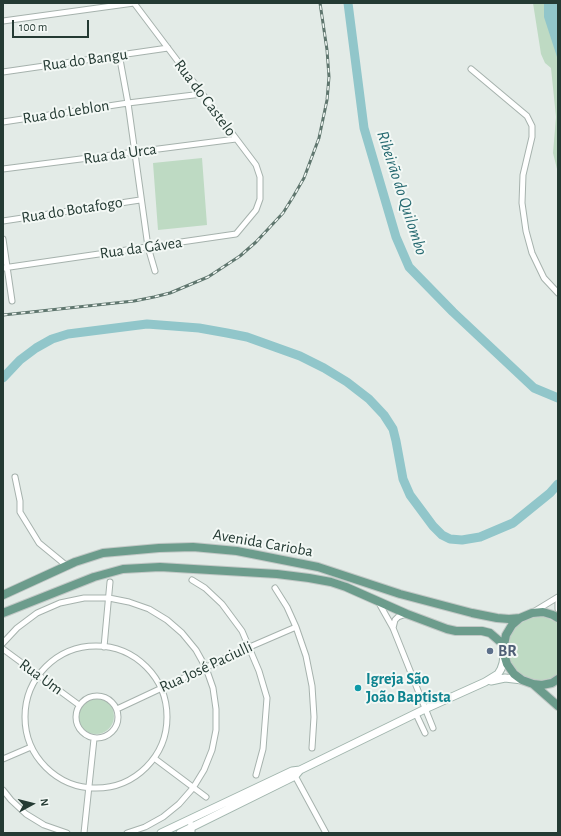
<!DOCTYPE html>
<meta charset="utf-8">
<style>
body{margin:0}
#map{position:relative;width:561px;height:836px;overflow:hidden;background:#e3ebe7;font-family:"Alegreya Sans",sans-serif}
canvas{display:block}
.frame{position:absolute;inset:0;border:4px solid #243a33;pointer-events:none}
.north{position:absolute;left:12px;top:784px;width:40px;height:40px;-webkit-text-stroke:3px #f3f8f5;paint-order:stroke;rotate:83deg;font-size:11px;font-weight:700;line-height:16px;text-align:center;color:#243a33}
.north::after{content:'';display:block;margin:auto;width:14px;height:18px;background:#243a33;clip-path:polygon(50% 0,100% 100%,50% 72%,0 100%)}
.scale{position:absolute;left:12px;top:20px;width:77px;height:18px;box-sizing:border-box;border:2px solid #243a33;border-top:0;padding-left:5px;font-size:12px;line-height:14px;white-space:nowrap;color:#243a33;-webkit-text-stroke:3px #f3f8f5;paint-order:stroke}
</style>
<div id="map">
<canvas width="561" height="836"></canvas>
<div class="frame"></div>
<div class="north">N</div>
<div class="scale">100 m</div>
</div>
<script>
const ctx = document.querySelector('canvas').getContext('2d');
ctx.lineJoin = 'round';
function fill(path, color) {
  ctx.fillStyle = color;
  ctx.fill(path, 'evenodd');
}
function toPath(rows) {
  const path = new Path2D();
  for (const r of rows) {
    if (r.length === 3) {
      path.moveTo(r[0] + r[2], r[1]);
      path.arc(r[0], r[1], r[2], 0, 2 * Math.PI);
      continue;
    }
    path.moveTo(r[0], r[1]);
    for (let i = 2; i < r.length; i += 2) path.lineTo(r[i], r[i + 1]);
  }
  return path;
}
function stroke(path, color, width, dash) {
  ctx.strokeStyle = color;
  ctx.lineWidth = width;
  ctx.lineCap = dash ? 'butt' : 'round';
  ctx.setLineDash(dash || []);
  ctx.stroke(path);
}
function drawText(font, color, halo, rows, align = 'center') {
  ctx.font = font + ' "Alegreya Sans",sans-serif';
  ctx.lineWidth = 4;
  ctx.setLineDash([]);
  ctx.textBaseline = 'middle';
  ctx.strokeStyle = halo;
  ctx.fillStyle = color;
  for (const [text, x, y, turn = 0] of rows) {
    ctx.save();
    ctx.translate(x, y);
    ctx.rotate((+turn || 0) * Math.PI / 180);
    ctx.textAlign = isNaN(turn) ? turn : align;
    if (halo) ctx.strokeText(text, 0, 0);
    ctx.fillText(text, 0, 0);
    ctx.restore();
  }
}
fill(toPath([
 [533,3,552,3,558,49,558,173,553,153,556,117,551,68,545,63,541,54],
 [202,158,207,225,158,230,153,163],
 [536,617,545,617,558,623,558,674,552,678,543,680,534,680,525,677,518,672,512,665,509,656,508,647,509,639,513,630,520,624,527,619],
 [96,716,18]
]), '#bedac3');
fill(toPath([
 [544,3,558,3,558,60,544,17]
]), '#91c6ca');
stroke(toPath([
 [348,3,364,128,396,237,409,267,453,312,534,388,558,398],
 [3,378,20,360,36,348,52,339,68,334,147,324,199,328,227,333,247,337,300,356,324,368,347,382,369,399,384,415,393,429,396,441,403,479,410,495,433,526,442,535,450,539,462,540,480,537,513,523,550,493,558,484]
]), '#91c6ca', 9);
const minor = toPath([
 [3,21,134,3],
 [119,54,128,103,148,247,155,271],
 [471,69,527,116,532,126,532,137,523,175,522,203,526,231,532,253,544,278,558,293],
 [3,72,168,48],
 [3,122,128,103,202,94],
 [3,169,236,139],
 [3,221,140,200],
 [3,239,12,301],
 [3,268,236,234,256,210,260,199,260,177,256,165,134,3],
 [15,477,20,501,20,512,39,543,67,566],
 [192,580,205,588,222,604,242,631,259,671,267,698,263,749,256,775],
 [275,588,287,607,296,627,306,656,312,686,314,717,312,748],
 [379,603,393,628,433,728],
 [558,603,558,609],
 [535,611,558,597],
 [393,628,395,620,398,617,406,614],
 [3,643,17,628,37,613,60,603,84,598,109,598,129,602,149,609,167,620,182,633,196,650,206,668,213,688,216,709,216,730,212,750,204,770,193,788,179,804,163,817,145,827,127,833],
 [96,717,71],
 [104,647,110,582],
 [3,649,79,705],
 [97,717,21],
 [117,709,245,649,296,627],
 [416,714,425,733],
 [154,758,206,797],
 [3,759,31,747],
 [294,774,326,833],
 [3,790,11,800,26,814,44,825,67,833],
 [189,820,192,827,192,833],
 [84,833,94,739]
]);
const secondary = toPath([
 [491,681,505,678,522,680],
 [161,833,292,771,300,770,425,709,485,682,498,674,501,669,503,663,504,656],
 [180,833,287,780,295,776,300,770]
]);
const primary = toPath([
 [3,595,75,562,103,553,159,548,193,547,237,551,318,567,400,594,472,613,497,618,509,619,520,618],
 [3,613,94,577,123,569,160,567,277,574,309,578,331,582,346,587,407,614,447,629,456,631,482,631,490,633,504,645],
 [558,618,553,615,543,612,532,613,520,618,512,625,506,635,504,645,504,654,507,664,514,674,522,680,533,684,542,685,552,683,558,679],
 [533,684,558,706]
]);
stroke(minor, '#a6b2ad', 7);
stroke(secondary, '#a2b6ae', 9);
stroke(primary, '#c2c8c6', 10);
stroke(minor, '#fff', 5);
stroke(secondary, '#fff', 7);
stroke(primary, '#6c9c8c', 8);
const rail = toPath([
 [3,315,134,301,154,297,170,293,208,277,240,256,256,242,283,213,293,197,304,178,319,138,327,100,329,77,327,50,320,3]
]);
stroke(rail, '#5f766e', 3);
stroke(rail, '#f3f8f5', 1.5, [4.5]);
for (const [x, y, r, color] of [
 [490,651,4,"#5c6f8a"],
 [358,688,4,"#0f9aa8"]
]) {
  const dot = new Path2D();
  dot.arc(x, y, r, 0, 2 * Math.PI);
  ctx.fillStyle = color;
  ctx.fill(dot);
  stroke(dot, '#f3f8f5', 1.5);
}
drawText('16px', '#243a33', '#f3f8f5', [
 ["Rua do Bangu",85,60,-8],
 ["Rua do Castelo",205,98,53],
 ["Rua do Leblon",66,112,-9],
 ["Rua da Urca",120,154,-8],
 ["Rua do Botafogo",72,210,-9],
 ["Rua da Gávea",141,248,-8],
 ["Avenida Carioba",263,543,10],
 ["Rua José Paciulli",206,667,-25],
 ["Rua Um",41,677,36]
]);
drawText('bold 16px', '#4e5e75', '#f3f8f5', [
 ["BR",498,651]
], 'left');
drawText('bold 16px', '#0d838f', '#f3f8f5', [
 ["Igreja São",366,679],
 ["João Baptista",366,697]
], 'left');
drawText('italic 17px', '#256970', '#f3f8f5', [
 ["Ribeirão do Quilombo",402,193,72]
]);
</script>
